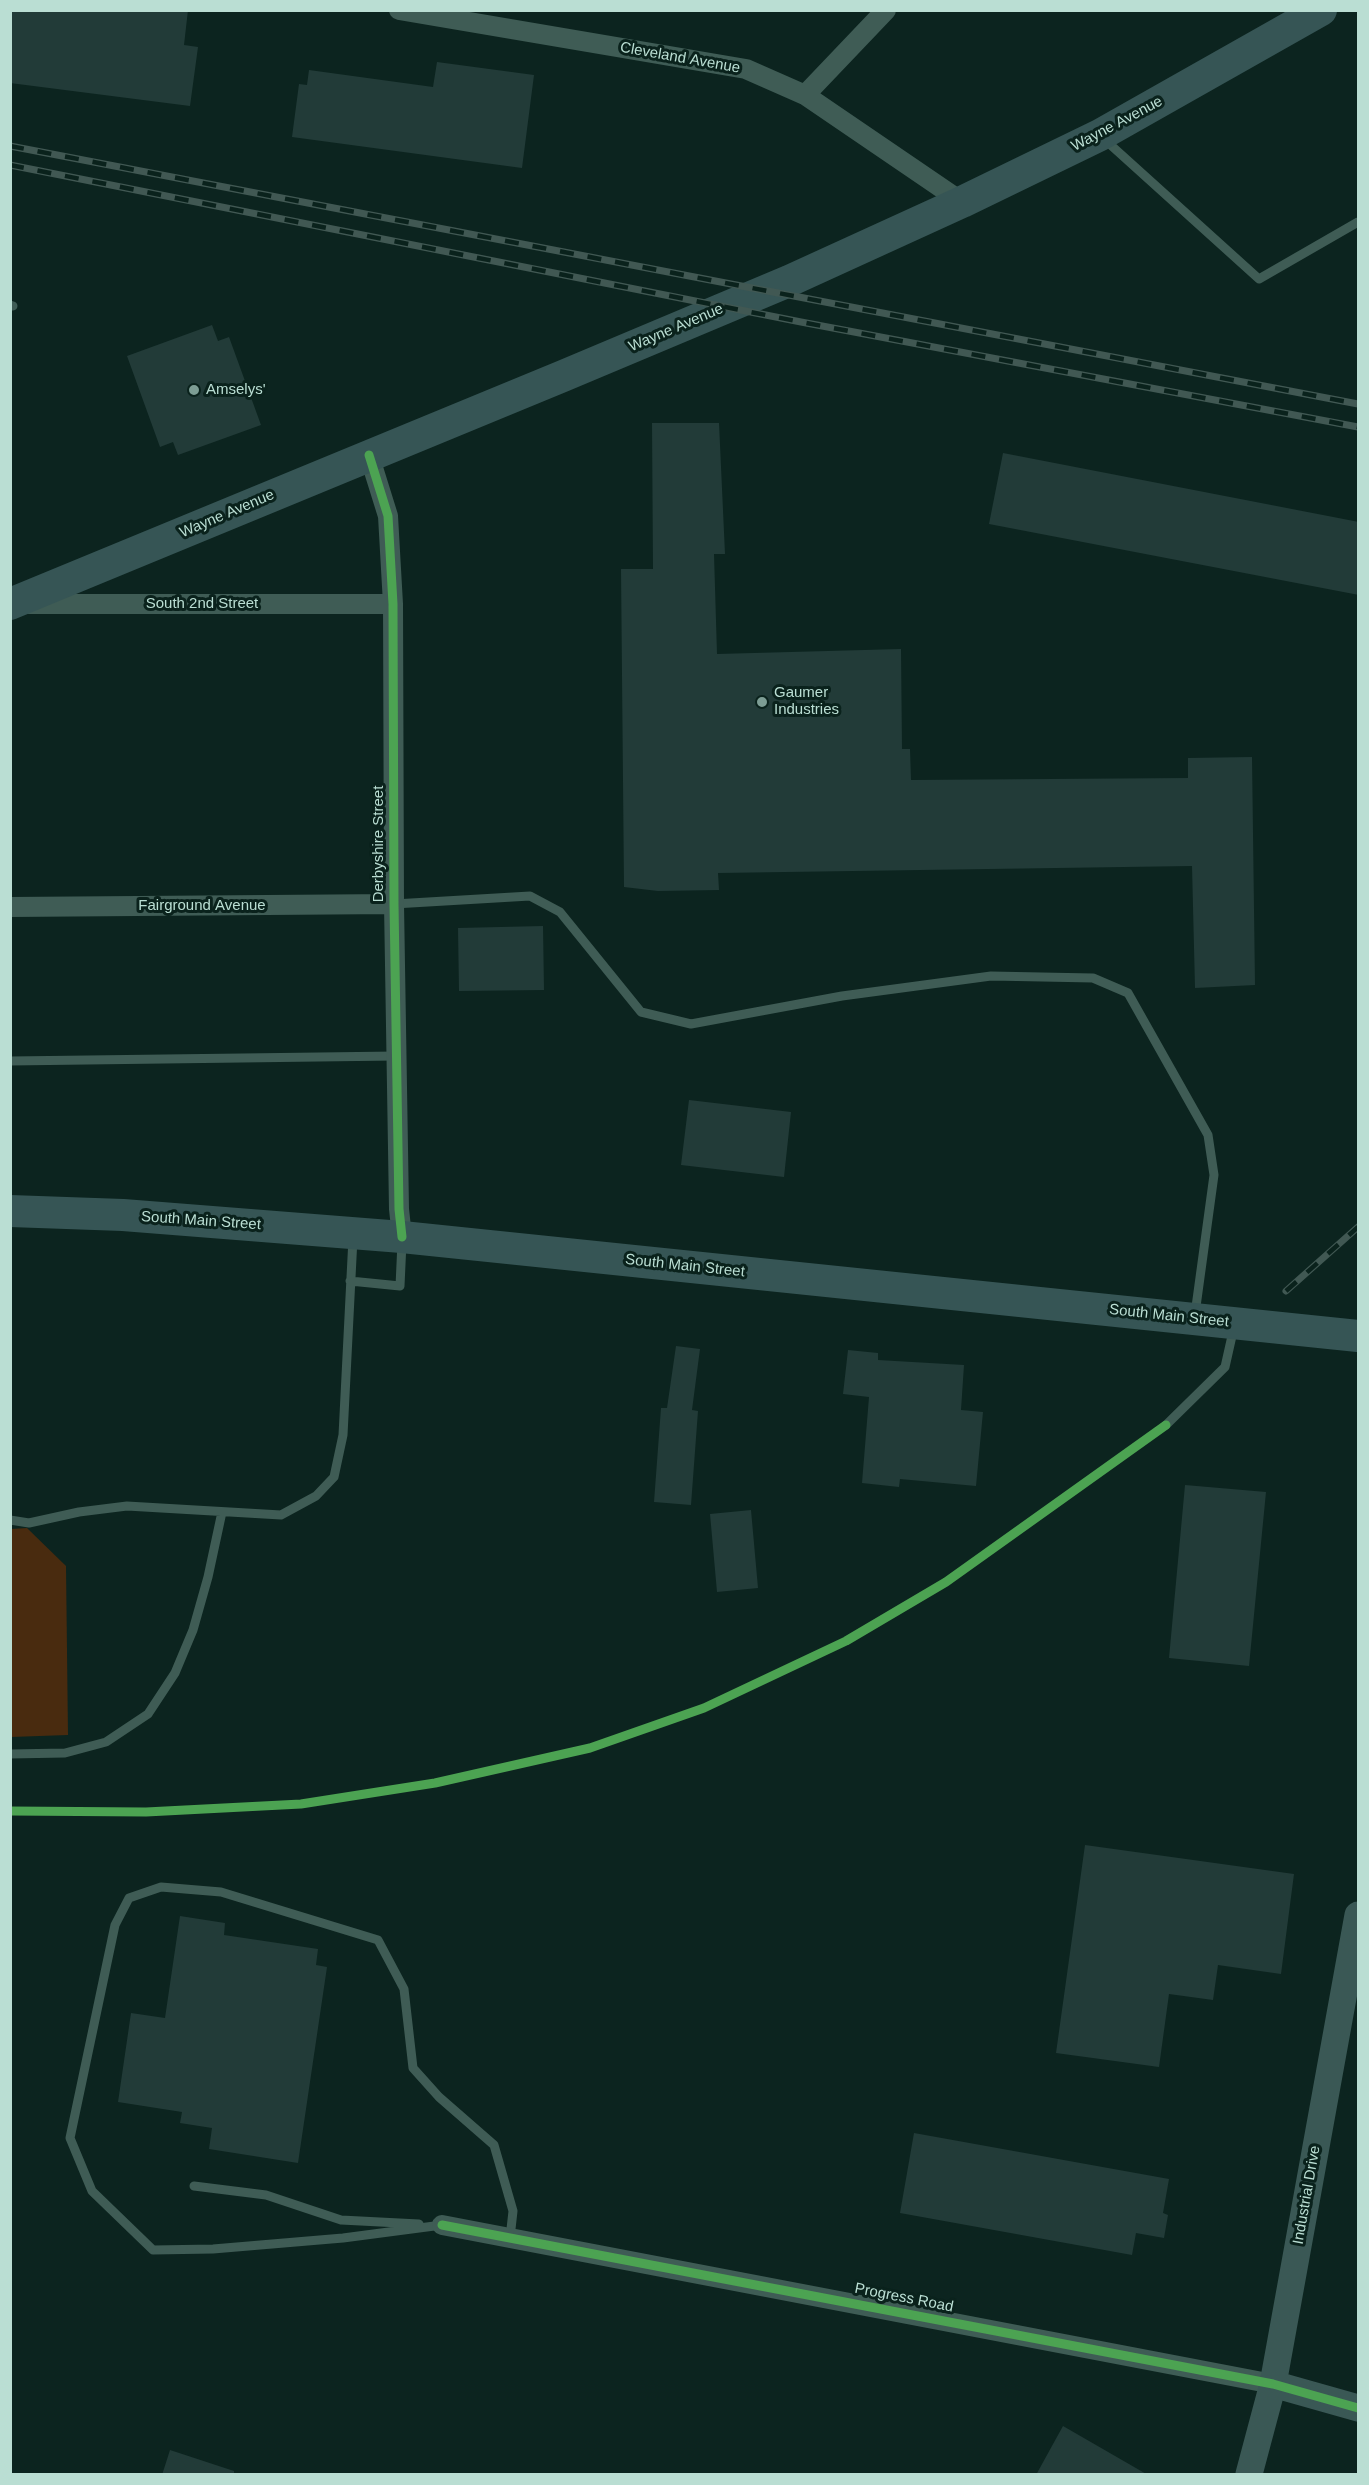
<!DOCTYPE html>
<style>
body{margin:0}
#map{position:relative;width:1369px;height:2485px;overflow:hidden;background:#0c241f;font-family:Arial,sans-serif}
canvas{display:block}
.frame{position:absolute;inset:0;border:12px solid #baded3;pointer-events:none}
</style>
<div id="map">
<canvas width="1369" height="2485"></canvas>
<div class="frame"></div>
</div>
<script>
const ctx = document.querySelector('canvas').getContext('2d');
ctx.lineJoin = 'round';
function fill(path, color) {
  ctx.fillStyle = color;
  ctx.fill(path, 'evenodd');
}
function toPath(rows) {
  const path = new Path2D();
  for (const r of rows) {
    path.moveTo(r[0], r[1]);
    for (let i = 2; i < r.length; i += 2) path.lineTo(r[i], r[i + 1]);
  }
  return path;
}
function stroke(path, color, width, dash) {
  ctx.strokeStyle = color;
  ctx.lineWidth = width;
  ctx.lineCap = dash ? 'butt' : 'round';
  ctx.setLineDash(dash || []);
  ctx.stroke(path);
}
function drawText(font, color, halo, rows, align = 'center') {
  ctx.font = font + ' Arial,sans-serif';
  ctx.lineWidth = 6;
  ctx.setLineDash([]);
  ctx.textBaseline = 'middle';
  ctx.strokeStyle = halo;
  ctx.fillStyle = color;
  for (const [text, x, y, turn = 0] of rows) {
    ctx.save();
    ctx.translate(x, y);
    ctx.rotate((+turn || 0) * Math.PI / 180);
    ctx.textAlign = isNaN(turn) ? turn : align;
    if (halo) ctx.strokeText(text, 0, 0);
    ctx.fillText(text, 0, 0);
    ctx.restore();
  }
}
fill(toPath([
 [27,1528,66,1566,68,1735,11,1737,11,1529]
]), '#492b0f');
fill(toPath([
 [10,10,188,10,184,45,198,47,190,106,10,83],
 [437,62,534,75,522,168,292,137,299,84,307,85,309,70,433,87],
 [212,325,218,341,229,337,261,425,178,455,173,442,160,447,127,356],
 [652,423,719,423,725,554,714,554,717,654,901,649,902,749,910,749,911,780,1188,778,1188,758,1252,757,1255,985,1195,988,1192,866,718,873,719,890,658,891,624,887,621,569,653,569],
 [1003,453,1359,522,1359,595,989,524],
 [543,926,544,990,459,991,458,928],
 [689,1100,791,1112,784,1177,681,1165],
 [676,1346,700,1349,692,1410,698,1411,691,1505,654,1502,661,1408,667,1408],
 [848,1350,878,1353,878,1360,964,1365,961,1410,983,1412,976,1486,900,1479,899,1487,862,1483,869,1397,843,1394],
 [1185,1485,1266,1492,1249,1666,1169,1658],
 [751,1510,758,1588,717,1592,710,1514],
 [1085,1845,1294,1874,1281,1974,1218,1965,1213,2000,1169,1994,1159,2067,1056,2053],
 [180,1916,225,1923,224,1935,318,1949,316,1965,327,1967,298,2163,209,2149,212,2128,180,2123,182,2112,118,2102,131,2013,165,2018],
 [914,2133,1169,2179,1163,2213,1168,2215,1164,2238,1136,2233,1132,2255,900,2213],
 [1063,2426,1148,2475,1036,2475],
 [170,2450,234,2471,234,2475,162,2475]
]), '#223b38');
stroke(toPath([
 [1104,139,1259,279,1358,222],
 [10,305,13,306],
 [394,904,530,896,560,912,641,1012,691,1024,842,996,991,976,1093,978,1128,993,1208,1135,1214,1175,1195,1314],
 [10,1061,396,1056],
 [350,1281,400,1286,402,1242],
 [1166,1425,1225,1367,1234,1327],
 [10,1520,29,1523,79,1512,127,1506,281,1515,316,1496,334,1477,343,1435,353,1238],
 [10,1754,65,1753,106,1742,148,1714,175,1673,193,1630,208,1577,222,1512],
 [194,2186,266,2195,341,2220,419,2224],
 [442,2225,343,2238,213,2249,153,2250,92,2191,70,2138,115,1925,129,1898,161,1887,221,1892,378,1940,404,1989,413,2068,439,2097,494,2145,513,2211,510,2238]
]), '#3f5c55', 9);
stroke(toPath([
 [399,10,746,69,805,95,962,202],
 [805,95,886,10],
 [369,455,388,516,393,604,394,904,399,1209,402,1237],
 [24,604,393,604],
 [10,907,394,904],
 [442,2225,1273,2384]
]), '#3f5c55', 20);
stroke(toPath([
 [1273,2384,1358,2408],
 [1249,2474,1273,2384,1358,1915]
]), '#3a5855', 27);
stroke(toPath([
 [10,604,563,376,789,281,962,202,1100,135,1321,10],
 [10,1211,123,1215,402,1237,1358,1336]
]), '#365555', 32);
const rail = toPath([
 [10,146,1358,404],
 [10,165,801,322,1358,427],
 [1286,1291,1358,1227]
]);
stroke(rail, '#415853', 7);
stroke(rail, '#0a221c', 4.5, [14]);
stroke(toPath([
 [369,455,388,516,393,604,394,904,399,1209,402,1237],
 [10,1811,146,1812,301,1804,435,1783,590,1748,704,1708,846,1641,946,1582,1166,1425],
 [442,2225,1273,2384,1358,2408]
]), '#4ca352', 9);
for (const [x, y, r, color] of [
 [194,390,6,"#7d9d94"],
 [762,702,6,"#7d9d94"]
]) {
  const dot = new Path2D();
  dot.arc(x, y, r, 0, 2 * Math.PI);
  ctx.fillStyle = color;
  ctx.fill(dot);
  stroke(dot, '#0a221c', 2);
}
drawText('15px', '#baded3', '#0a221c', [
 ["Cleveland Avenue",680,58,10],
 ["Wayne Avenue",1117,124,-28],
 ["Wayne Avenue",676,328,-23],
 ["Wayne Avenue",227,514,-23],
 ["South 2nd Street",202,604],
 ["Derbyshire Street",379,844,-90],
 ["Fairground Avenue",202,906],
 ["South Main Street",201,1221,4],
 ["South Main Street",685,1266,6],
 ["South Main Street",1169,1316,6],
 ["Industrial Drive",1307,2195,-80],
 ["Progress Road",904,2298,11]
]);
drawText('15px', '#baded3', '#0a221c', [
 ["Amselys'",206,390],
 ["Gaumer",774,693],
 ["Industries",774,710]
], 'left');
</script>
